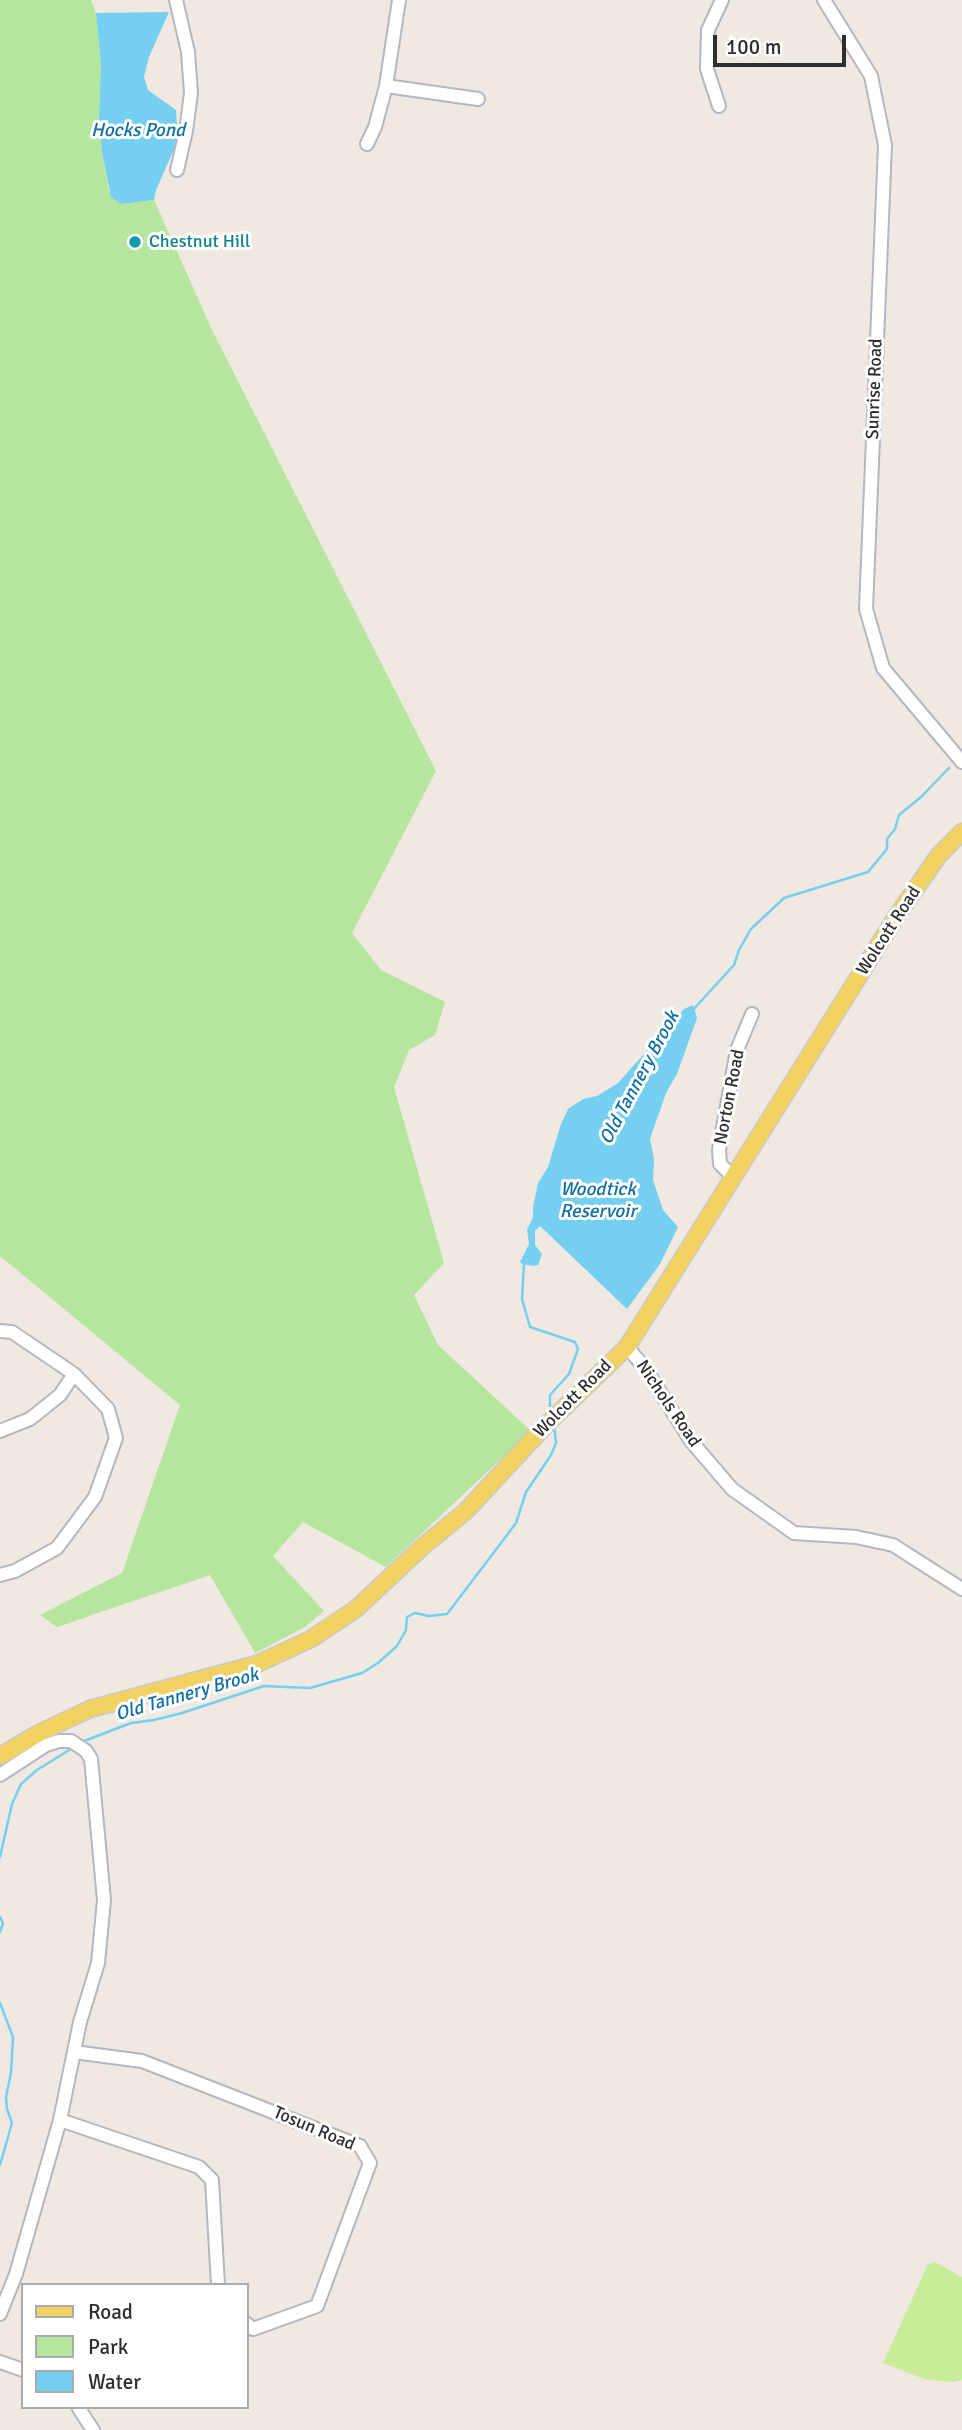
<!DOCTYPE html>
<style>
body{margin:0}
#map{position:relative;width:962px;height:2430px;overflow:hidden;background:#efe9e1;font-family:Signika,sans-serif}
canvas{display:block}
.legend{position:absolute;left:21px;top:2283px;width:228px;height:126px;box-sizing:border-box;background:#fff;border:2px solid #ababab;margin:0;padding:9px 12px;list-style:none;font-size:21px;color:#2e2e2e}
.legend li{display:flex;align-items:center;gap:14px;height:35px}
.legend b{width:35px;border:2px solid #ababab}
.scale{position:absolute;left:713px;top:35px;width:133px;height:32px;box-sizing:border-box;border:4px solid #2e2e2e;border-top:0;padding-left:9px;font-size:21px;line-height:24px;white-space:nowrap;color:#2e2e2e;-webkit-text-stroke:5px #fff;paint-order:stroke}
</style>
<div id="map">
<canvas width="962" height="2430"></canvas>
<ul class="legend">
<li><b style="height:9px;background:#f2d163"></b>Road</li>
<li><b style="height:19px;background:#b6e59e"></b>Park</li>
<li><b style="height:19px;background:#75cff0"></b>Water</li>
</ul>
<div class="scale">100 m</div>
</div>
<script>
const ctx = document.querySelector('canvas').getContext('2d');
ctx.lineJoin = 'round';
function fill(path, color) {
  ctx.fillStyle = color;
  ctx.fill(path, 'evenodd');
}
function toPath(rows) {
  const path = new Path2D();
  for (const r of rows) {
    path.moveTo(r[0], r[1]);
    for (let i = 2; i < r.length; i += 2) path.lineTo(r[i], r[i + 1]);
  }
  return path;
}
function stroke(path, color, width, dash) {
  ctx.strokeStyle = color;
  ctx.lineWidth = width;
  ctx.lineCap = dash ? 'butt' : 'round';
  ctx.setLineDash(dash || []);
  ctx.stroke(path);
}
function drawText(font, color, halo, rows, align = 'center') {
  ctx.font = font + ' Signika,sans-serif';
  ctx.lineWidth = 6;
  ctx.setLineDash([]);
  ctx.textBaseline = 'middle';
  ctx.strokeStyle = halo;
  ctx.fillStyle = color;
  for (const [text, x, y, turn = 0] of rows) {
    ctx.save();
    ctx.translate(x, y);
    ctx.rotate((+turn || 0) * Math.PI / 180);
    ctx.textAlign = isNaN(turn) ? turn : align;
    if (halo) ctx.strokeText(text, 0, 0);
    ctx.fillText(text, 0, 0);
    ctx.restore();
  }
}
fill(toPath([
 [0,0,91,0,96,13,101,65,99,119,102,153,109,191,121,204,154,200,212,330,436,771,352,933,381,970,445,1002,435,1035,409,1050,394,1087,444,1263,414,1295,438,1345,531,1431,386,1567,303,1522,273,1556,324,1611,305,1627,255,1653,210,1575,57,1627,40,1615,122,1573,180,1405,0,1256]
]), '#b6e59e');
fill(toPath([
 [935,2262,962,2277,962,2380,952,2382,924,2379,883,2363,928,2264]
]), '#c9ec9a');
fill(toPath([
 [169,12,149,57,144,77,148,90,176,110,178,140,156,190,154,200,121,204,111,197,102,153,99,119,101,65,96,13],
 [693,1005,697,1018,677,1074,666,1093,650,1139,654,1159,653,1180,663,1210,678,1227,660,1264,627,1309,540,1226,535,1231,535,1245,542,1254,538,1265,534,1266,522,1264,520,1262,529,1244,527,1230,533,1217,533,1207,538,1183,548,1167,561,1124,568,1109,583,1099,597,1096,618,1083,684,1009]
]), '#75cff0');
stroke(toPath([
 [692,1011,734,965,739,950,751,929,784,898,868,872,887,849,887,839,895,829,899,815,921,797,949,768],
 [524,1263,522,1299,530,1327,575,1342,578,1349,569,1374,550,1395,550,1412],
 [79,1743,131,1723,154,1720,182,1713,264,1686,310,1688,362,1673,378,1663,397,1646,406,1630,407,1617,415,1613,429,1616,447,1614,495,1551,516,1523,526,1492,551,1455,556,1443,554,1425],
 [0,1857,12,1804,21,1784,37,1770,74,1747],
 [0,1917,3,1923,0,1932],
 [0,2003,13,2037,11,2073,6,2097,7,2109,12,2123,0,2165]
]), '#75cff0', 2.5);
const minor = toPath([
 [176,0,188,52,191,93,186,131,177,170],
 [824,0,871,76,885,145,866,609,883,668,962,762],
 [386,86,478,99],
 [719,106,707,69,708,30,722,0],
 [367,144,375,127,386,86,399,0],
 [733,1177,720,1164,719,1150,737,1050,752,1014],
 [0,1331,12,1332,74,1374,108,1409,116,1438,95,1497,57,1548,15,1571,0,1575],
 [627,1347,645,1368,691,1441,732,1489,794,1533,856,1537,893,1545,962,1589],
 [0,1431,30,1419,60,1395,74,1374],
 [0,1775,46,1745,59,1741,71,1741,86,1751,91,1759,104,1900,98,1963,80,2022,60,2120,16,2274,0,2314],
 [74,2052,142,2061,360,2146,370,2163,317,2306,253,2329,247,2324],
 [60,2120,199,2167,212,2180,218,2285],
 [0,2362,23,2370],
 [78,2407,93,2430]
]);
const major = toPath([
 [0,1756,39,1733,90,1709,257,1664,311,1639,356,1609,421,1548,466,1511,542,1429,627,1347,896,917,939,855,962,832]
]);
stroke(minor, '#b4b7c1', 16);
stroke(major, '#c9c9c9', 19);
stroke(minor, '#fff', 12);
stroke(major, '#f2d163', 16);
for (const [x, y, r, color] of [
 [135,242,7,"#0f9aa8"]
]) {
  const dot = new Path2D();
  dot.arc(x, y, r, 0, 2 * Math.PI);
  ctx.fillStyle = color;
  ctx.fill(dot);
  stroke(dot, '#fff', 2.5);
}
drawText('18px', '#0d838f', '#fff', [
 ["Chestnut Hill",149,242]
], 'left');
drawText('18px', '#2e2e2e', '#fff', [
 ["Sunrise Road",875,389,-88],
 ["Wolcott Road",889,931,-57],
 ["Norton Road",730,1097,-79],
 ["Wolcott Road",573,1399,-45],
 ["Nichols Road",668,1404,56],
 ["Tosun Road",314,2129,23]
]);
drawText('italic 19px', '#0d6fa3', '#fff', [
 ["Hocks Pond",138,131],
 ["Old Tannery Brook",640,1078,-62],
 ["Woodtick",598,1190],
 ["Reservoir",598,1212],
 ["Old Tannery Brook",187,1695,-16]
]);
</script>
